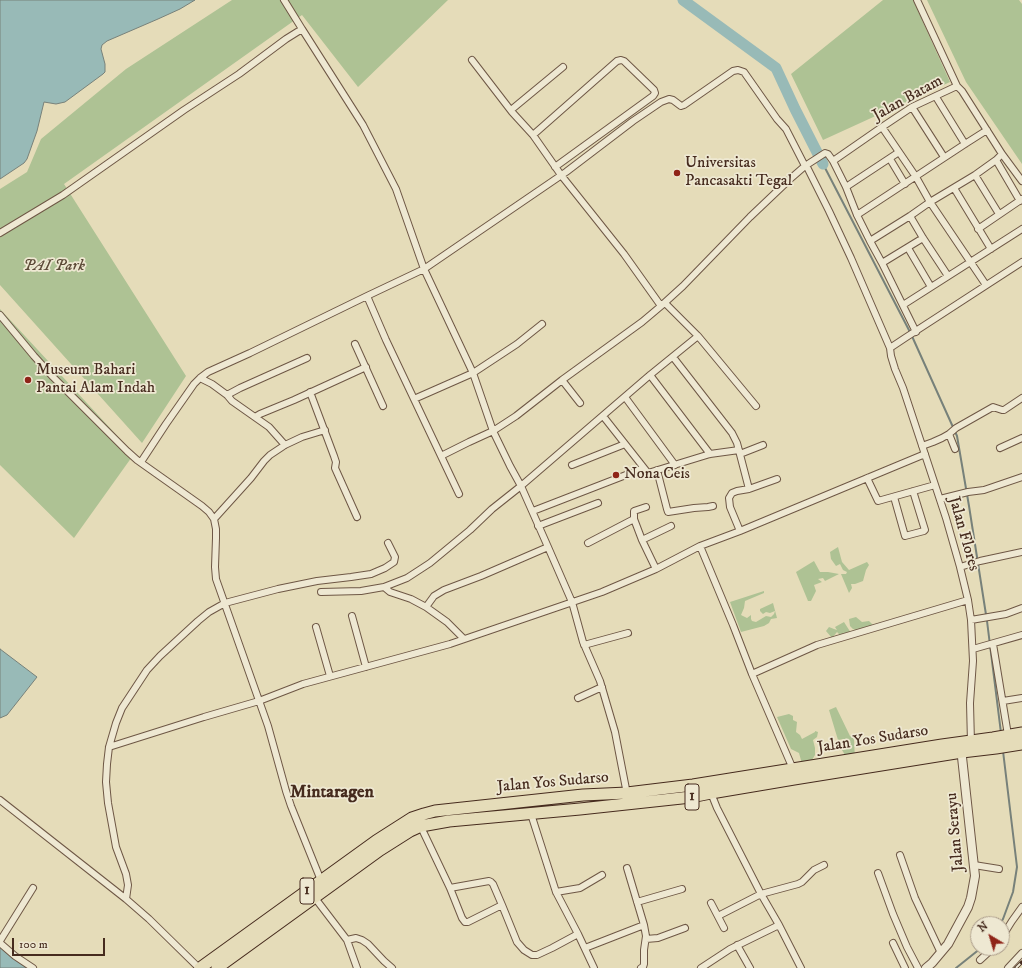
<!DOCTYPE html>
<style>
body{margin:0}
#map{position:relative;width:1022px;height:968px;overflow:hidden;background:#e5dcb9;font-family:"IM FELL DW Pica",serif}
canvas{display:block}
.north{position:absolute;left:970px;top:916px;width:40px;height:40px;box-sizing:border-box;background:#eee8d2;border:1px solid #ab9c8a;border-radius:50%;rotate:322deg;font-size:11px;font-weight:700;line-height:16px;text-align:center;color:#462b1e}
.north::after{content:'';display:block;margin:auto;width:14px;height:18px;background:#8f2418;clip-path:polygon(50% 0,100% 100%,50% 72%,0 100%)}
.scale{position:absolute;left:12px;top:938px;width:93px;height:18px;box-sizing:border-box;border:2px solid #462b1e;border-top:0;padding-left:5px;font-size:12px;line-height:14px;white-space:nowrap;color:#462b1e;-webkit-text-stroke:3px #eee8d2;paint-order:stroke}
</style>
<div id="map">
<canvas width="1022" height="968"></canvas>
<div class="north">N</div>
<div class="scale">100 m</div>
</div>
<script>
const ctx = document.querySelector('canvas').getContext('2d');
ctx.lineJoin = 'round';
function fill(path, color) {
  ctx.fillStyle = color;
  ctx.fill(path, 'evenodd');
}
function toPath(rows) {
  const path = new Path2D();
  for (const r of rows) {
    path.moveTo(r[0], r[1]);
    for (let i = 2; i < r.length; i += 2) path.lineTo(r[i], r[i + 1]);
  }
  return path;
}
function stroke(path, color, width, dash) {
  ctx.strokeStyle = color;
  ctx.lineWidth = width;
  ctx.lineCap = dash ? 'butt' : 'round';
  ctx.setLineDash(dash || []);
  ctx.stroke(path);
}
function drawText(font, color, halo, rows, align = 'center') {
  ctx.font = font + ' "IM FELL DW Pica",serif';
  ctx.lineWidth = 3.5;
  ctx.setLineDash([]);
  ctx.textBaseline = 'middle';
  ctx.strokeStyle = halo;
  ctx.fillStyle = color;
  for (const [text, x, y, turn = 0] of rows) {
    ctx.save();
    ctx.translate(x, y);
    ctx.rotate((+turn || 0) * Math.PI / 180);
    ctx.textAlign = isNaN(turn) ? turn : align;
    if (halo) ctx.strokeText(text, 0, 0);
    ctx.fillText(text, 0, 0);
    ctx.restore();
  }
}
fill(toPath([
 [232,0,448,0,358,87,302,15,64,184,186,376,142,443,0,285,0,189,27,172,41,139,126,69],
 [883,0,913,0,950,82,823,140,791,74],
 [927,0,1019,0,1022,4,1022,164,966,82],
 [0,309,134,454,74,538,0,465],
 [838,547,842,562,849,570,867,562,869,565,866,570,863,581,855,584,851,584,852,588,849,593,841,574,846,574,847,572,843,570,840,564,836,566,831,559,830,552],
 [814,561,820,572,828,572,839,574,825,581,823,578,818,579,822,582,814,585,816,591,811,601,808,601,796,572],
 [764,591,764,593,745,601,744,608,741,615,747,618,751,615,751,619,752,621,756,622,766,616,771,617,774,614,775,611,770,613,766,612,763,614,760,611,760,609,773,603,777,618,771,619,769,623,764,626,741,632,730,602],
 [856,617,862,622,869,621,873,625,856,630,853,629,850,626,849,619],
 [844,622,851,633,840,635,837,632,832,638,826,631,829,627,834,629,837,630,835,627],
 [836,707,850,736,852,735,854,740,855,759,848,760,842,750,841,744,844,741,844,739,838,740,829,710],
 [789,714,793,716,793,720,797,722,796,732,800,735,802,739,815,732,815,731,818,732,817,737,813,740,815,748,815,755,809,765,802,764,799,753,791,749,777,717]
]), '#aec294');
const water = toPath([
 [0,0,195,0,180,9,158,19,107,41,102,45,101,49,105,64,105,72,103,74,65,102,56,104,44,102,37,131,27,159,24,163,0,179,0,0],
 [0,649,37,677,7,715,0,718,0,649],
 [0,947,29,968,0,968,0,947]
]);
fill(water, '#98bab7');
stroke(water, '#77817a', 1);
stroke(toPath([
 [823,164,911,334,957,436,969,506,987,621,1001,733],
 [1000,924,1003,919,1013,892,1017,867,1003,751],
 [956,968,981,948]
]), '#77817a', 2);
stroke(toPath([
 [683,0,776,68,795,109,823,164]
]), '#98bab7', 11);
const minor = toPath([
 [284,0,302,29],
 [472,60,512,112,533,135,561,175,624,254,661,306],
 [957,86,962,91,1002,154,1022,181],
 [936,97,965,144],
 [912,107,944,157],
 [511,110,563,67],
 [882,127,916,177,930,202,986,285],
 [533,135,617,61,621,60,624,61,654,90,655,93,653,96,555,167],
 [890,159,905,184],
 [996,160,1020,201],
 [833,161,882,127,912,107,957,86,917,0],
 [806,165,829,211,851,258,890,348],
 [975,175,999,214],
 [846,187,899,152],
 [954,188,991,249],
 [857,215,965,144,987,130],
 [910,216,923,238,948,276],
 [978,229,1022,199],
 [0,233,63,195,184,110,239,74,286,39,302,29,363,125,396,189,424,269,473,373,493,431,510,466,521,486,548,547,572,602,583,642,600,681,615,732,627,794],
 [870,241,910,216,930,202,975,175,996,160,1002,154],
 [908,248,931,287],
 [882,263,923,238],
 [665,303,698,336,756,406],
 [903,305,1022,229],
 [0,315,34,356,53,377,127,451,137,460,202,506,209,512,214,519,216,529,216,538,215,567,216,579,268,726,286,791,291,806,322,883],
 [355,344,383,406],
 [673,357,732,433,737,443,749,489,737,491,732,493,729,498,730,507,740,531],
 [650,375,710,454],
 [562,380,580,403],
 [310,392,334,456,336,462,335,468,357,517],
 [227,395,240,388,307,358],
 [625,397,675,465],
 [414,399,473,373,517,344,542,324],
 [603,416,644,468],
 [255,417,260,414,294,400,366,367],
 [949,434,955,449],
 [285,445,269,427,232,401,227,395,212,384,200,378,208,372,250,353,367,296],
 [922,446,933,442,942,438,949,434,956,428,993,407,1002,410,1004,410,1022,398],
 [1000,448,1022,438],
 [740,454,763,445],
 [441,456,469,442,493,431,516,416,562,380,642,322,661,306,683,286,750,217,790,179,805,166,825,153,828,154,833,161,846,187,857,215,870,241,882,263,916,332],
 [141,462,166,424,194,384,200,378],
 [572,465,625,444],
 [657,470,667,509,668,512,694,508,708,507,713,506],
 [867,478,878,501,935,485],
 [749,489,777,479],
 [459,494,386,340,367,296,424,269,566,172,633,121,661,102,669,99,673,100,681,106,684,105,733,71,738,70,744,72,777,119,786,129,805,166],
 [894,497,905,536,924,531,925,530,913,491],
 [940,499,968,492,984,490,1022,477],
 [533,511,644,468,648,473,710,454,739,450],
 [214,519,251,478,264,461,270,455,285,445,302,437,325,430],
 [634,519,642,540,656,569],
 [538,526,598,503],
 [642,540,671,526],
 [588,543,634,519,634,511,646,507],
 [700,546,733,625,752,674,793,769],
 [960,567,980,561,1022,552],
 [321,592,361,591,384,587],
 [426,607,434,596,444,590,481,576,548,547],
 [352,616,366,667],
 [971,620,1006,614,1022,608],
 [316,627,330,676],
 [464,639,447,622,426,607,411,599,390,592,384,587,407,578,430,563,470,530,492,509,521,486,650,375,698,336],
 [993,644,1008,735],
 [584,645,628,633],
 [973,649,1022,635],
 [752,674,817,645,968,600],
 [578,698,602,687],
 [1003,701,1022,698],
 [971,743,970,703,973,661,971,620,968,600,960,567,946,518,903,388,895,369,891,356,890,348,905,338,1022,262],
 [109,747,204,717,259,701,303,684,450,644,602,592,656,569,700,546,740,531,925,454],
 [711,793,717,808,761,894,779,925,801,968],
 [0,800,126,899,149,919,199,968],
 [531,814,556,892,578,934,594,968],
 [420,825,450,888,462,918,465,922,468,922,502,905,517,942,524,950,532,955,537,955,552,948,578,934],
 [900,855,915,898,941,953],
 [974,865,999,869],
 [627,868,644,925,646,936,644,950,644,964,643,967,641,968],
 [878,873,893,914,907,947,918,968],
 [450,888,489,881,491,882,493,884,502,905],
 [556,892,580,888,602,875],
 [315,898,347,940,357,968],
 [126,899,128,885,126,874,116,847,108,803,106,782,107,764,109,747,116,723,122,708,147,670,160,656,198,621,209,612,225,603,278,589,317,581,351,577,371,574,385,568,394,562,395,557,388,543],
 [637,902,682,889],
 [711,903,724,928],
 [718,916,761,894,798,884,802,882,814,870,824,865],
 [1002,937,1012,921,1022,907],
 [646,939,658,938,685,928],
 [347,940,356,938,362,940,368,944,384,961,392,968],
 [0,941,33,888],
 [0,943,15,956,33,968],
 [893,943,905,968],
 [737,945,750,968],
 [585,948,644,925],
 [980,960,993,948],
 [701,968,730,949,779,925],
 [1008,968,1022,953]
]);
const tertiary = toPath([
 [926,968,932,963,948,944,968,907,971,898,975,876,961,748]
]);
const trunk = toPath([
 [200,968,376,841,412,818,424,814,435,811,583,795,627,793,693,785,942,745,993,738,1022,733],
 [217,968,380,850,410,831,421,826,449,821,580,809,691,797,711,793,794,779,962,752,996,748,1022,744]
]);
stroke(minor, '#6e5745', 8);
stroke(tertiary, '#6e5745', 10);
stroke(trunk, '#462b1e', 13);
stroke(minor, '#eee8d2', 6);
stroke(tertiary, '#eee8d2', 8);
stroke(trunk, '#e5dcb9', 11);
const rail = toPath([
 [1016,968,1022,962]
]);
stroke(rail, '#462b1e', 3.5);
stroke(rail, '#eee8d2', 2, [6]);
for (const [x, y, r, color] of [
 [677,173,4,"#8f2418"],
 [28,380,4,"#8f2418"],
 [616,475,4,"#8f2418"]
]) {
  const dot = new Path2D();
  dot.arc(x, y, r, 0, 2 * Math.PI);
  ctx.fillStyle = color;
  ctx.fill(dot);
  stroke(dot, '#eee8d2', 1.5);
}
for (const [x, y, w] of [
 [692,797,14],
 [307,891,14]
]) {
  const box = new Path2D();
  box.roundRect(x - w / 2, y - 13, w, 26, 3);
  ctx.fillStyle = '#eee8d2';
  ctx.fill(box);
  stroke(box, '#462b1e', 1);
}
drawText('bold 15px', '#462b1e', null, [
 ["1",692,797],
 ["1",307,891]
]);
drawText('16px', '#462b1e', '#eee8d2', [
 ["Jalan Batam",908,99,-29],
 ["Jalan Flores",963,534,74],
 ["Jalan Yos Sudarso",873,740,-9],
 ["Jalan Yos Sudarso",553,783,-5],
 ["Jalan Serayu",956,832,-95]
]);
drawText('16px', '#462b1e', '#eee8d2', [
 ["Universitas",685,164],
 ["Pancasakti Tegal",685,182],
 ["Museum Bahari",36,371],
 ["Pantai Alam Indah",36,389],
 ["Nona Ceis",624,475]
], 'left');
drawText('italic 16px', '#5b4936', '#eee8d2', [
 ["PAI Park",54,267]
]);
drawText('bold 18px', '#462b1e', '#eee8d2', [
 ["Mintaragen",332,793]
]);
</script>
